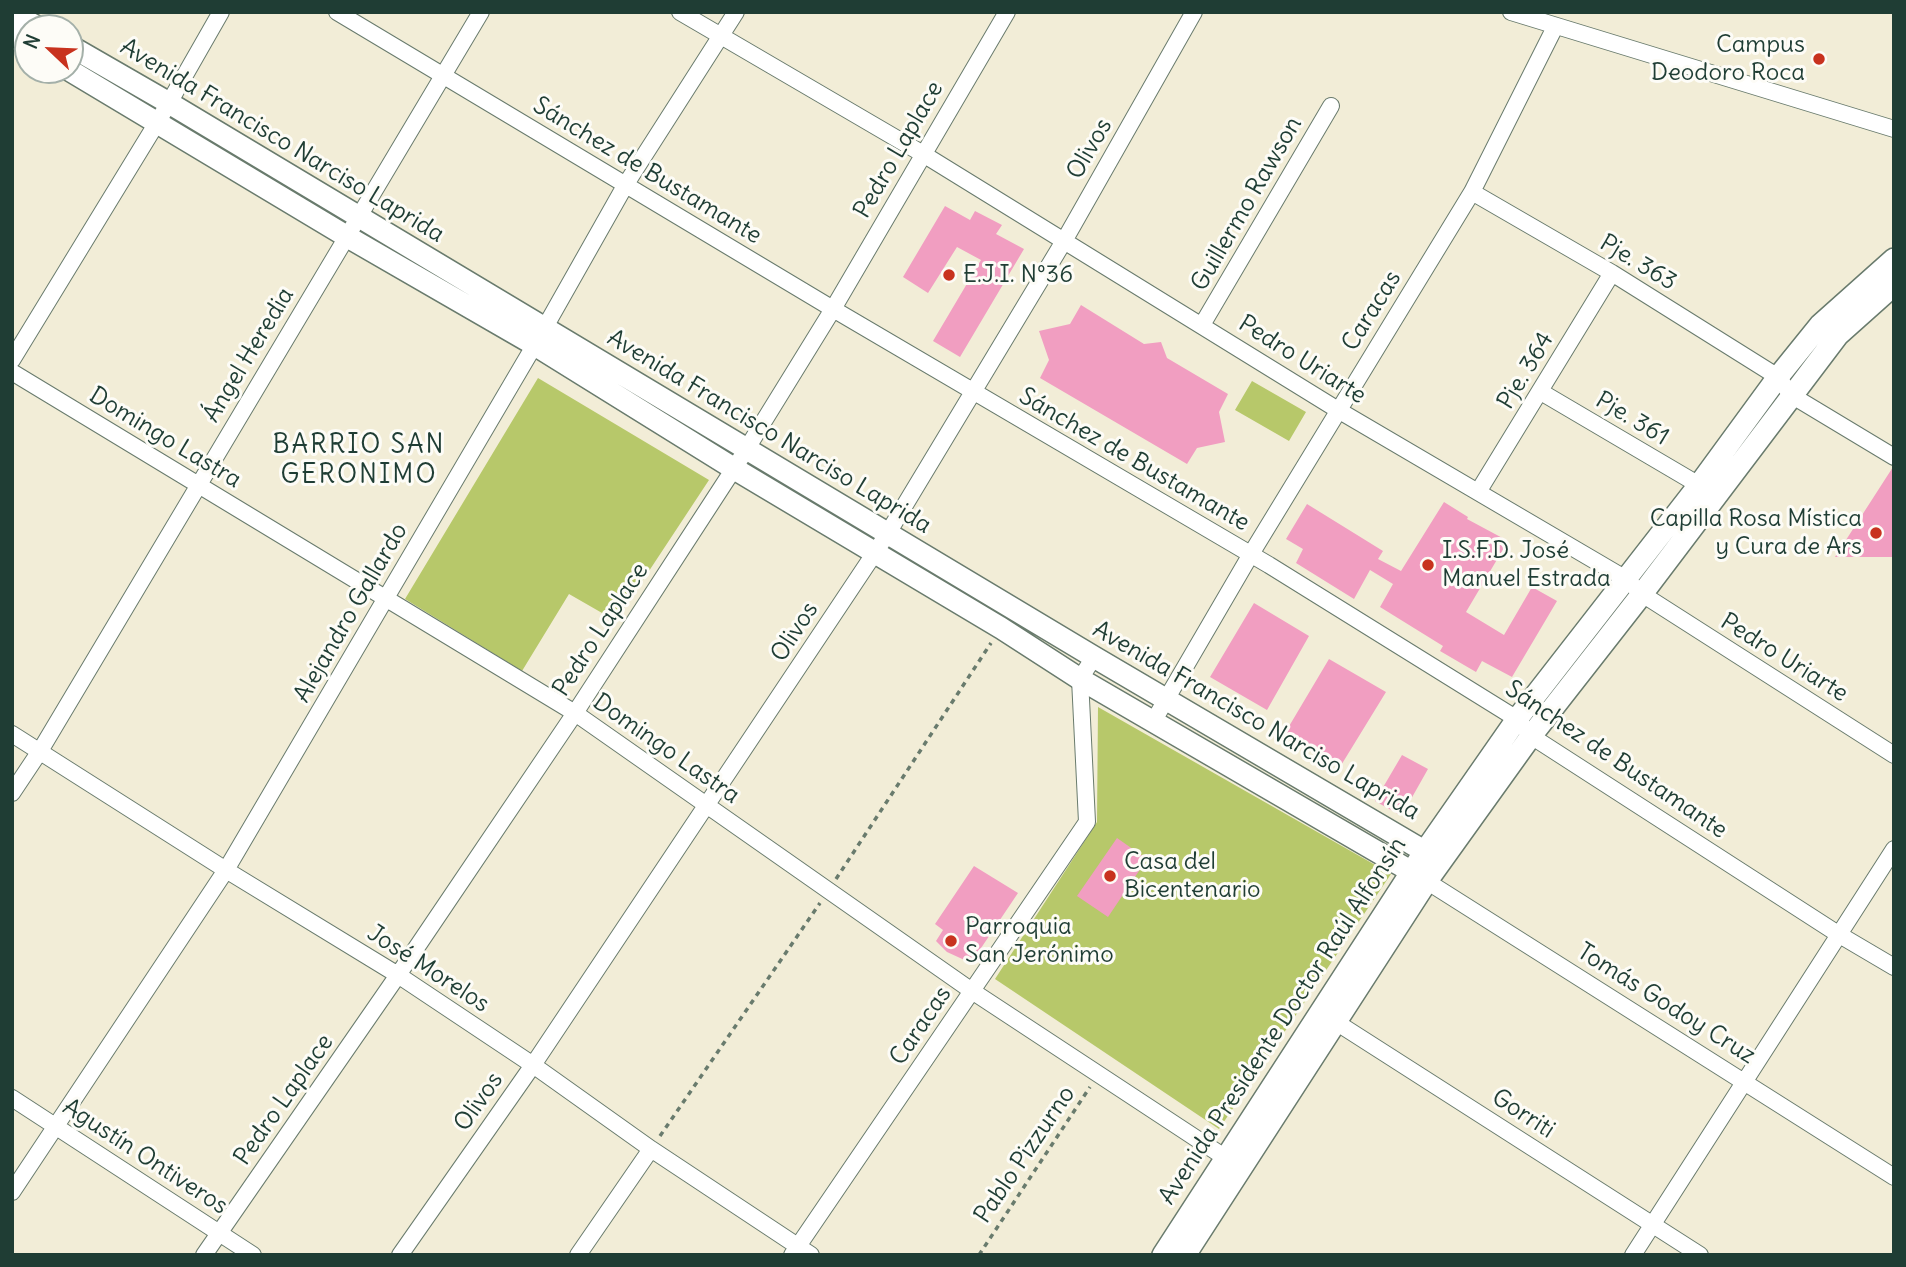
<!DOCTYPE html>
<meta charset="utf-8">
<style>
body{margin:0}
#map{position:relative;width:1906px;height:1267px;overflow:hidden;background:#f2edd7;font-family:Delius,sans-serif}
canvas{display:block}
.frame{position:absolute;inset:0;border:14px solid #1f3d34;pointer-events:none}
.north{position:absolute;left:14px;top:14px;width:70px;height:70px;box-sizing:border-box;background:#fdfcf7;border:2px solid #a4b0a9;border-radius:50%;rotate:293deg;font-size:19px;font-weight:700;line-height:28px;text-align:center;color:#1f3d34}
.north::after{content:'';display:block;margin:auto;width:24px;height:32px;background:#c8321e;clip-path:polygon(50% 0,100% 100%,50% 72%,0 100%)}
</style>
<div id="map">
<canvas width="1906" height="1267"></canvas>
<div class="frame"></div>
<div class="north">N</div>
</div>
<script>
const ctx = document.querySelector('canvas').getContext('2d');
ctx.lineJoin = 'round';
function fill(path, color) {
  ctx.fillStyle = color;
  ctx.fill(path, 'evenodd');
}
function toPath(rows) {
  const path = new Path2D();
  for (const r of rows) {
    path.moveTo(r[0], r[1]);
    for (let i = 2; i < r.length; i += 2) path.lineTo(r[i], r[i + 1]);
  }
  return path;
}
function stroke(path, color, width, dash) {
  ctx.strokeStyle = color;
  ctx.lineWidth = width;
  ctx.lineCap = dash ? 'butt' : 'round';
  ctx.setLineDash(dash || []);
  ctx.stroke(path);
}
function drawText(font, color, halo, rows, align = 'center') {
  ctx.font = font + ' Delius,sans-serif';
  ctx.lineWidth = 6;
  ctx.setLineDash([]);
  ctx.textBaseline = 'middle';
  ctx.strokeStyle = halo;
  ctx.fillStyle = color;
  for (const [text, x, y, turn = 0] of rows) {
    ctx.save();
    ctx.translate(x, y);
    ctx.rotate((+turn || 0) * Math.PI / 180);
    ctx.textAlign = isNaN(turn) ? turn : align;
    if (halo) ctx.strokeText(text, 0, 0);
    ctx.fillText(text, 0, 0);
    ctx.restore();
  }
}
fill(toPath([
 [538,378,709,480,616,621,569,594,522,671,405,599],
 [1252,381,1306,412,1289,441,1235,410],
 [1098,707,1391,874,1219,1129,995,979,1097,822]
]), '#b7c86a');
fill(toPath([
 [945,206,970,220,975,211,1002,225,996,234,1024,249,960,357,933,341,981,260,957,247,928,293,903,277],
 [1081,305,1144,344,1161,342,1167,358,1228,394,1219,412,1225,442,1197,448,1187,464,1040,378,1049,360,1039,331,1070,324],
 [1893,467,1894,557,1835,557],
 [1444,502,1468,517,1467,519,1508,541,1466,612,1504,635,1532,587,1557,601,1512,677,1482,661,1476,672,1440,651,1443,646,1380,607,1393,584,1370,570,1354,599,1296,563,1303,549,1286,539,1307,504,1383,551,1378,559,1401,571],
 [1254,603,1309,636,1267,710,1210,677],
 [1329,659,1386,692,1340,767,1285,733],
 [1402,755,1428,769,1406,808,1403,807,1398,814,1375,801],
 [1117,838,1147,859,1108,917,1077,896],
 [974,866,1018,893,971,963,947,952,936,941,943,930,935,924]
]), '#f19ec1');
const minor = toPath([
 [337,12,833,309,1269,565,1517,719,1531,736,1838,934,1894,967],
 [680,12,923,154,1338,410,1626,579,1642,594,1894,755],
 [1511,12,1894,129],
 [1472,192,1612,273,1778,377,1791,395,1894,457],
 [1202,325,1331,106],
 [12,360,169,103,221,12],
 [12,372,575,713,972,991,1235,1164],
 [1541,392,1699,485],
 [1478,492,1612,273],
 [1153,722,1251,554,1472,192,1555,27],
 [12,734,226,870,398,975,533,1065,651,1149,811,1255],
 [12,793,40,751,481,12],
 [1420,877,1894,1177],
 [1328,1017,1700,1255],
 [12,1098,253,1255],
 [12,1192,226,870,544,329,626,184,736,12],
 [204,1255,398,975,575,713,746,450,833,309,1007,12],
 [400,1255,533,1065,888,533,1064,241,1194,12],
 [578,1255,651,1149],
 [792,1255,1087,822,1080,679,1094,657],
 [1633,1255,1894,849]
]);
const major = toPath([
 [12,13,39,28],
 [12,36,28,45],
 [70,46,169,103,1094,657,1441,861],
 [69,70,346,236,535,345,733,468,1001,628,1080,679,1412,872],
 [1163,1255,1425,851,1517,719,1699,485,1778,377,1820,325,1894,259],
 [1185,1255,1427,881,1531,736,1642,594,1838,335,1894,285]
]);
stroke(minor, '#697b6d', 18);
stroke(major, '#697b6d', 24);
stroke(toPath([
 [836,879,991,643],
 [660,1136,820,903],
 [979,1255,1090,1087]
]), '#697b6d', 3.5, [5, 5]);
stroke(minor, '#fff', 16);
stroke(major, '#fff', 21);
for (const [x, y, r, color] of [
 [1819,59,7,"#c8321e"],
 [949,275,7,"#c8321e"],
 [1876,533,7,"#c8321e"],
 [1428,565,7,"#c8321e"],
 [1110,876,7,"#c8321e"],
 [951,941,7,"#c8321e"]
]) {
  const dot = new Path2D();
  dot.arc(x, y, r, 0, 2 * Math.PI);
  ctx.fillStyle = color;
  ctx.fill(dot);
  stroke(dot, '#fdfcf7', 2.5);
}
drawText('24px', '#1f3d34', '#fdfcf7', [
 ["Campus",1805,45,"right"],
 ["Deodoro Roca",1805,73,"right"],
 ["E.J.I. Nº36",963,275],
 ["Capilla Rosa Mística",1862,519,"right"],
 ["y Cura de Ars",1862,547,"right"],
 ["I.S.F.D. José",1442,551],
 ["Manuel Estrada",1442,579],
 ["Casa del",1124,862],
 ["Bicentenario",1124,890],
 ["Parroquia",965,927],
 ["San Jerónimo",965,955]
], 'left');
drawText('24px', '#1f3d34', '#fdfcf7', [
 ["Avenida Francisco Narciso Laprida",282,141,31],
 ["Olivos",1090,149,-60],
 ["Pedro Laplace",899,150,-60],
 ["Sánchez de Bustamante",647,171,31],
 ["Guillermo Rawson",1247,204,-60],
 ["Pje. 363",1638,263,31],
 ["Caracas",1372,311,-58],
 ["Ángel Heredia",249,355,-59],
 ["Pedro Uriarte",1302,360,32],
 ["Pje. 364",1526,371,-59],
 ["Pje. 361",1632,419,31],
 ["Avenida Francisco Narciso Laprida",769,432,31],
 ["Domingo Lastra",165,438,31],
 ["Sánchez de Bustamante",1134,460,30],
 ["Alejandro Gallardo",351,613,-60],
 ["Pedro Laplace",601,630,-57],
 ["Olivos",795,632,-57],
 ["Pedro Uriarte",1784,658,32],
 ["Avenida Francisco Narciso Laprida",1256,721,30],
 ["Domingo Lastra",666,749,35],
 ["Sánchez de Bustamante",1616,760,34],
 ["José Morelos",428,969,33],
 ["Tomás Godoy Cruz",1666,1004,32],
 ["Avenida Presidente Doctor Raúl Alfonsín",1283,1021,-57],
 ["Caracas",921,1026,-56],
 ["Pedro Laplace",284,1100,-55],
 ["Olivos",479,1102,-55],
 ["Gorriti",1523,1114,33],
 ["Pablo Pizzurno",1025,1155,-56],
 ["Agustín Ontiveros",145,1157,33]
]);
ctx.letterSpacing = '2px';
drawText('26px', '#1f3d34', '#fdfcf7', [
 ["BARRIO SAN",359,446],
 ["GERONIMO",359,476]
]);
ctx.letterSpacing = '0px';
</script>
